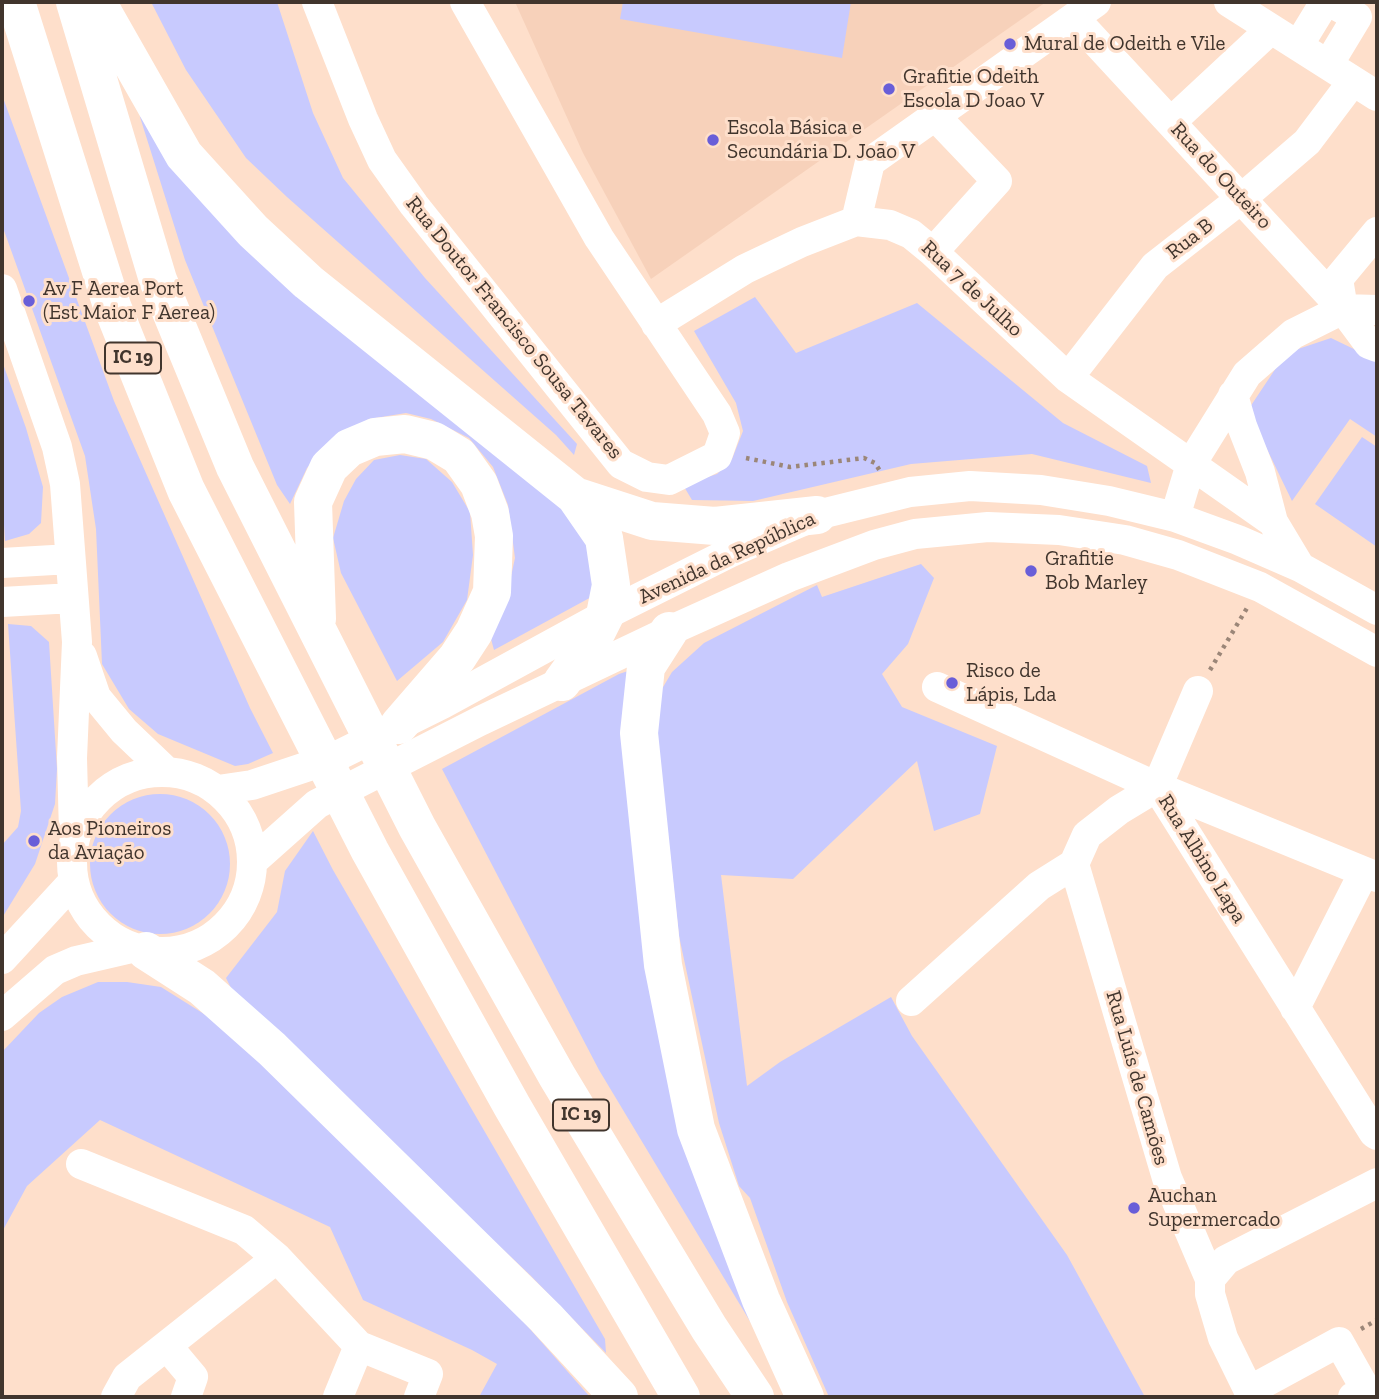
<!DOCTYPE html>
<meta charset="utf-8">
<style>
body{margin:0}
#map{position:relative;width:1379px;height:1399px;overflow:hidden;background:#fedfcb;font-family:"Zilla Slab",serif}
canvas{display:block}
.frame{position:absolute;inset:0;border:4px solid #41352d;pointer-events:none}
</style>
<div id="map">
<canvas width="1379" height="1399"></canvas>
<div class="frame"></div>
</div>
<script>
const ctx = document.querySelector('canvas').getContext('2d');
ctx.lineJoin = 'round';
function fill(path, color) {
  ctx.fillStyle = color;
  ctx.fill(path, 'evenodd');
}
function toPath(rows) {
  const path = new Path2D();
  for (const r of rows) {
    if (r.length === 3) {
      path.moveTo(r[0] + r[2], r[1]);
      path.arc(r[0], r[1], r[2], 0, 2 * Math.PI);
      continue;
    }
    path.moveTo(r[0], r[1]);
    for (let i = 2; i < r.length; i += 2) path.lineTo(r[i], r[i + 1]);
  }
  return path;
}
function stroke(path, color, width, dash) {
  ctx.strokeStyle = color;
  ctx.lineWidth = width;
  ctx.lineCap = dash ? 'butt' : 'round';
  ctx.setLineDash(dash || []);
  ctx.stroke(path);
}
function drawText(font, color, halo, rows, align = 'center') {
  ctx.font = font + ' "Zilla Slab",serif';
  ctx.lineWidth = 6;
  ctx.setLineDash([]);
  ctx.textBaseline = 'middle';
  ctx.strokeStyle = halo;
  ctx.fillStyle = color;
  for (const [text, x, y, turn = 0] of rows) {
    ctx.save();
    ctx.translate(x, y);
    ctx.rotate((+turn || 0) * Math.PI / 180);
    ctx.textAlign = isNaN(turn) ? turn : align;
    if (halo) ctx.strokeText(text, 0, 0);
    ctx.fillText(text, 0, 0);
    ctx.restore();
  }
}
fill(toPath([
 [515,2,1046,2,651,279,583,153]
]), '#f7d1ba');
fill(toPath([
 [151,2,277,2,313,113,343,178,425,278,577,444,574,455,556,435,287,197,246,158,186,70],
 [623,2,851,2,842,58,620,19],
 [2,95,114,401,250,708,273,753,248,764,235,766,158,734,129,709,102,664,96,529,85,456,2,225],
 [145,113,559,499,594,542,595,595,494,650,491,639,505,604,515,558,508,505,493,467,469,438,431,419,406,413,369,419,333,438,307,468,290,504,277,485,185,260,140,117],
 [755,297,796,353,917,303,1063,423,1147,466,1151,483,1032,454,911,464,753,501,692,500,683,485,717,474,732,459,743,431,736,403,694,331],
 [1377,326,1377,437,1350,419,1292,501,1248,410,1286,353,1331,338,1358,351],
 [2,361,26,428,43,487,41,523,29,534,5,541,2,492],
 [1362,437,1377,447,1377,547,1315,504],
 [400,455,426,459,452,482,470,512,473,555,467,600,443,642,397,681,341,573,333,538,344,501,356,479,374,460],
 [921,564,934,578,908,644,882,674,902,707,997,746,980,814,934,831,917,761,793,879,721,875,747,1086,780,1062,891,997,912,1036,1067,1255,1145,1397,829,1397,787,1302,750,1198,739,1186,719,1123,679,936,657,735,656,699,672,672,704,643,817,585,822,597],
 [8,624,31,626,49,642,57,769,55,804,35,864,2,918,2,845,18,827,21,811],
 [631,670,628,693,751,1323,599,1070,442,769,619,674],
 [160,864,70],
 [313,831,333,870,605,1339,606,1353,530,1275,235,996,226,978,277,912,285,871],
 [98,982,127,982,161,987,228,1029,470,1261,590,1397,479,1397,497,1364,472,1350,363,1300,330,1227,100,1120,27,1186,2,1232,2,1052,39,1013,62,997]
]), '#c8cafe');
stroke(toPath([
 [746,458,790,467,864,458,875,463,880,471],
 [1210,670,1247,608],
 [1361,1329,1377,1320]
]), '#9b8678', 4.5, [3.5, 5]);
stroke(toPath([
 [317,2,363,119,382,160,414,205,621,464,647,477,669,480,717,456,725,433,717,414,599,238,465,2],
 [1229,2,1377,96],
 [1074,18,1343,309,1377,310],
 [1298,46,1325,2],
 [1328,65,1357,17,1330,2],
 [1171,122,1271,29],
 [856,221,870,162,1096,2],
 [1377,232,1338,279,1343,309,1369,344,1377,347],
 [933,252,997,181,935,116],
 [2,289,57,447,65,484,77,642,72,758,74,833],
 [656,324,745,269,802,242,856,221,890,225,911,234,933,252,1068,378,1273,522,1300,567],
 [1068,378,1155,266,1242,198,1307,142,1353,81],
 [1233,395,1242,426,1260,472,1273,522],
 [1175,517,1191,464,1247,374,1293,334,1343,309],
 [2,563,70,559],
 [2,602,73,598],
 [82,656,96,697,124,731,166,771],
 [937,687,1157,787,1374,1133,1377,1135],
 [162,862,90],
 [1157,787,1119,810,1087,835,1074,864,1167,1178,1210,1279,1210,1294,1223,1338,1252,1397],
 [1157,787,1377,877],
 [1157,787,1198,691],
 [218,790,252,785,333,758,442,704,605,615,729,553,817,515,910,492,970,486,1041,490,1109,501,1175,517,1238,540,1300,567,1377,610],
 [253,861,317,804,480,721,669,631,789,577,874,545,915,534,988,527,1059,530,1125,540,1178,555,1260,587,1377,652],
 [2,959,73,882],
 [911,1001,1039,886,1074,864],
 [1295,1008,1364,872],
 [2,1016,55,970,76,961,132,948],
 [81,1164,244,1230,277,1258,359,1346,428,1374,419,1397],
 [1210,1279,1226,1260,1377,1183],
 [167,1346,193,1377,186,1397],
 [1249,1391,1339,1342,1366,1390,1353,1397],
 [116,1397,127,1377,277,1258],
 [338,1397,359,1346]
]), '#fff', 30);
stroke(toPath([
 [16,2,112,306,186,490,370,851,512,1106,681,1397],
 [75,2,158,280,235,467,417,827,557,1076,709,1328,755,1397],
 [97,2,184,155,253,231,308,282,575,496,604,538,611,585,605,615,593,639,562,682],
 [575,496,652,521,715,526,817,515],
 [317,619,313,502,329,467,349,448,375,437,405,434,434,441,459,456,479,484,490,513,494,536,492,592,474,632,457,658,399,725],
 [669,631,646,667,639,733,663,965,696,1129,761,1300,805,1397],
 [146,951,202,987,272,1049,546,1318,619,1397]
]), '#fff', 38);
for (const [x, y, r, color] of [
 [1010,44,7,"#695ed8"],
 [889,89,7,"#695ed8"],
 [713,140,7,"#695ed8"],
 [29,301,7,"#695ed8"],
 [1031,571,7,"#695ed8"],
 [952,683,7,"#695ed8"],
 [34,841,7,"#695ed8"],
 [1134,1208,7,"#695ed8"]
]) {
  const dot = new Path2D();
  dot.arc(x, y, r, 0, 2 * Math.PI);
  ctx.fillStyle = color;
  ctx.fill(dot);
  stroke(dot, '#fedfcb', 2.5);
}
for (const [x, y, w] of [
 [133,358,56],
 [581,1115,56]
]) {
  const box = new Path2D();
  box.roundRect(x - w / 2, y - 15.5, w, 31, 5);
  ctx.fillStyle = '#fedfcb';
  ctx.fill(box);
  stroke(box, '#41352d', 2);
}
drawText('bold 19px', '#41352d', null, [
 ["IC 19",133,358],
 ["IC 19",581,1115]
]);
drawText('21px', '#41352d', '#fedfcb', [
 ["Mural de Odeith e Vile",1024,44],
 ["Grafitie Odeith",903,77],
 ["Escola D Joao V",903,101],
 ["Escola Básica e",727,128],
 ["Secundária D. João V",727,152],
 ["Av F Aerea Port",43,289],
 ["(Est Maior F Aerea)",43,313],
 ["Grafitie",1045,559],
 ["Bob Marley",1045,583],
 ["Risco de",966,671],
 ["Lápis, Lda",966,695],
 ["Aos Pioneiros",48,829],
 ["da Aviação",48,853],
 ["Auchan",1148,1196],
 ["Supermercado",1148,1220]
], 'left');
drawText('21px', '#41352d', '#fedfcb', [
 ["Rua do Outeiro",1221,176,47],
 ["Rua B",1190,239,-38],
 ["Rua 7 de Julho",972,289,43],
 ["Rua Doutor Francisco Sousa Tavares",514,328,51],
 ["Avenida da República",727,558,-25],
 ["Rua Albino Lapa",1202,859,58],
 ["Rua Luís de Camões",1137,1078,74]
]);
</script>
